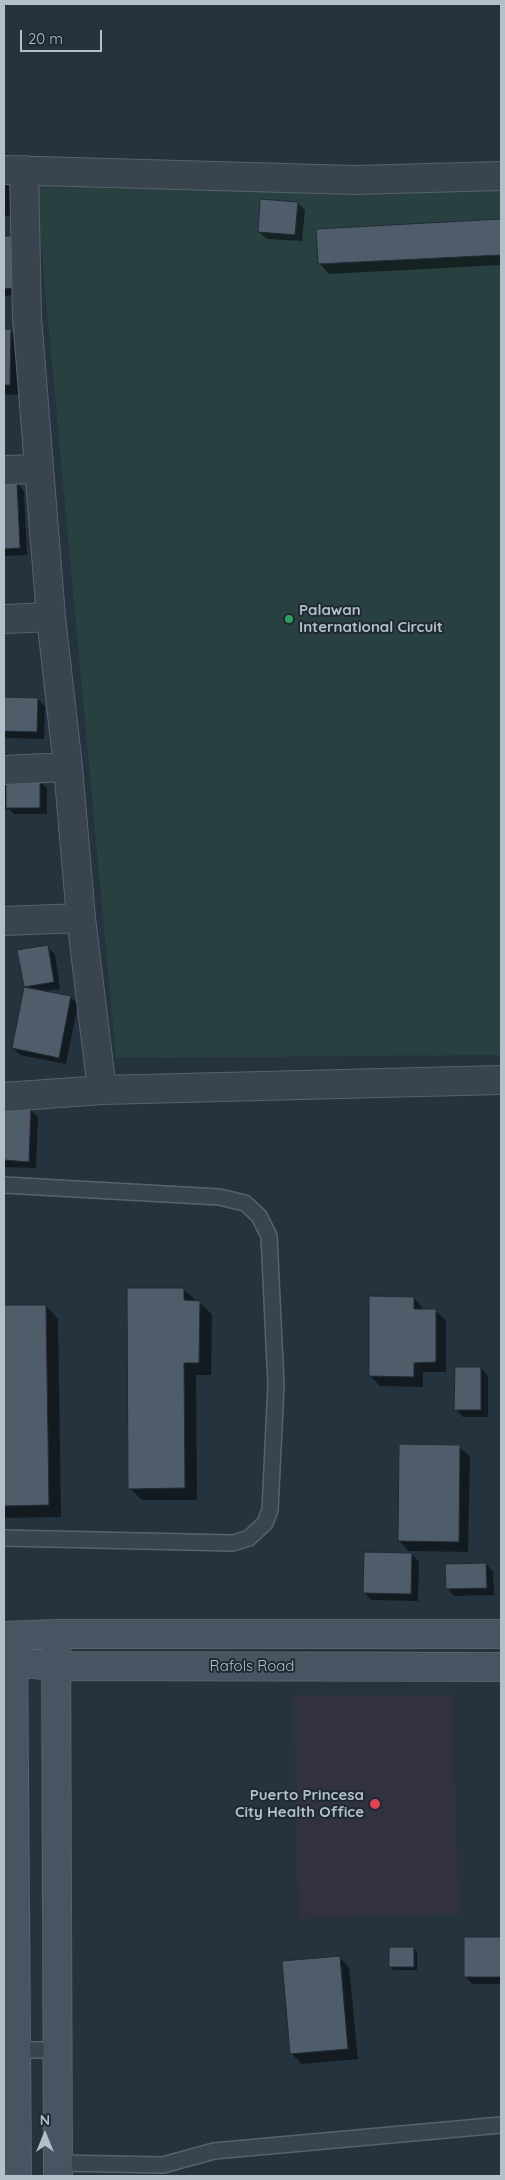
<!DOCTYPE html>
<style>
body{margin:0}
#map{position:relative;width:505px;height:2180px;overflow:hidden;background:#25333e;font-family:Quicksand,sans-serif}
canvas{display:block}
.frame{position:absolute;inset:0;border:5px solid #b5bfc9;pointer-events:none}
.north{position:absolute;left:20px;top:2110px;width:50px;height:50px;-webkit-text-stroke:4px #1e2933;paint-order:stroke;rotate:0deg;font-size:14px;font-weight:700;line-height:20px;text-align:center;color:#b5bfc9}
.north::after{content:'';display:block;margin:auto;width:18px;height:22px;background:#b5bfc9;clip-path:polygon(50% 0,100% 100%,50% 72%,0 100%)}
.scale{position:absolute;left:20px;top:30px;width:82px;height:22px;box-sizing:border-box;border:2px solid #b5bfc9;border-top:0;padding-left:6px;font-size:15px;line-height:18px;white-space:nowrap;color:#b5bfc9;-webkit-text-stroke:4px #1e2933;paint-order:stroke}
</style>
<div id="map">
<canvas width="505" height="2180"></canvas>
<div class="frame"></div>
<div class="north">N</div>
<div class="scale">20 m</div>
</div>
<script>
const ctx = document.querySelector('canvas').getContext('2d');
ctx.lineJoin = 'round';
function fill(path, color) {
  ctx.fillStyle = color;
  ctx.fill(path, 'evenodd');
}
function toPath(rows) {
  const path = new Path2D();
  for (const r of rows) {
    path.moveTo(r[0], r[1]);
    for (let i = 2; i < r.length; i += 2) path.lineTo(r[i], r[i + 1]);
  }
  return path;
}
function stroke(path, color, width, dash) {
  ctx.strokeStyle = color;
  ctx.lineWidth = width;
  ctx.lineCap = dash ? 'butt' : 'round';
  ctx.setLineDash(dash || []);
  ctx.stroke(path);
}
function drawText(font, color, halo, rows, align = 'center') {
  ctx.font = font + ' Quicksand,sans-serif';
  ctx.lineWidth = 4;
  ctx.setLineDash([]);
  ctx.textBaseline = 'middle';
  ctx.strokeStyle = halo;
  ctx.fillStyle = color;
  for (const [text, x, y, turn = 0] of rows) {
    ctx.save();
    ctx.translate(x, y);
    ctx.rotate((+turn || 0) * Math.PI / 180);
    ctx.textAlign = isNaN(turn) ? turn : align;
    if (halo) ctx.strokeText(text, 0, 0);
    ctx.fillText(text, 0, 0);
    ctx.restore();
  }
}
fill(toPath([
 [293,1695,452,1695,459,1914,298,1919]
]), '#31313f');
fill(toPath([
 [35,179,501,182,501,1055,116,1058]
]), '#284140');
fill(toPath([
 [4,175,9,181,12,215,4,216],
 [297,203,305,210,302,241,267,239,259,232],
 [501,221,501,265,329,274,319,263,317,230],
 [4,237,11,237,20,295,4,296],
 [4,331,11,331,21,341,20,395,4,394],
 [17,483,24,491,27,555,4,556,4,484],
 [4,698,38,699,45,707,44,739,7,738,4,735],
 [4,779,39,781,47,788,47,814,14,814,9,809,4,810],
 [47,947,55,954,60,989,44,991,70,997,78,1004,66,1064,20,1055,13,1048,25,987],
 [4,1108,31,1110,38,1117,36,1168,4,1167],
 [183,1289,212,1314,211,1375,196,1375,197,1500,142,1500,129,1488],
 [414,1298,424,1310,435,1310,446,1321,446,1372,423,1372,423,1387,380,1386,370,1376],
 [46,1306,58,1319,61,1517,4,1518,4,1307],
 [481,1368,488,1376,488,1417,463,1417,456,1410],
 [459,1446,470,1457,468,1552,409,1551,399,1541],
 [412,1554,419,1562,418,1601,371,1600,364,1592],
 [486,1564,493,1571,494,1595,454,1596,447,1588],
 [465,1938,501,1938,501,1984,472,1984,465,1976],
 [413,1948,417,1951,417,1970,394,1970,390,1967],
 [339,1957,349,1967,358,2059,302,2064,292,2054]
]), '#0007');
const building = toPath([
 [260,199,298,202,295,235,258,232,260,199],
 [501,219,501,255,318,264,316,229,501,219],
 [4,236,12,236,13,288,4,289,4,236],
 [4,329,11,329,10,385,4,385,4,329],
 [4,482,17,482,20,548,4,549,4,482],
 [4,697,38,698,37,732,4,731,4,697],
 [6,780,40,780,40,808,6,808,6,780],
 [48,945,54,982,24,987,17,950,48,945],
 [24,987,71,996,59,1058,12,1048,24,987],
 [4,1107,31,1108,29,1162,4,1160,4,1107],
 [127,1288,184,1288,184,1300,200,1301,199,1363,184,1363,185,1488,128,1489,127,1288],
 [369,1296,414,1297,414,1309,436,1309,436,1362,414,1363,414,1377,369,1376,369,1296],
 [4,1305,46,1305,49,1505,4,1506,4,1305],
 [455,1367,481,1367,481,1410,454,1410,455,1367],
 [399,1444,460,1445,459,1542,398,1541,399,1444],
 [364,1552,412,1553,411,1594,363,1593,364,1552],
 [486,1563,487,1588,446,1589,445,1564,486,1563],
 [464,1937,501,1937,501,1977,464,1977,464,1937],
 [389,1947,414,1947,414,1967,389,1967,389,1947],
 [340,1956,348,2049,290,2054,282,1961,340,1956]
]);
fill(building, '#4f5c69');
stroke(building, '#202b35', 1);
const lane = toPath([
 [4,1185,219,1197,245,1203,259,1216,269,1236,276,1385,270,1510,265,1523,249,1538,233,1543,4,1538],
 [10,2050,58,2050],
 [58,2163,163,2165,214,2151,501,2125]
]);
const street = toPath([
 [4,170,355,180,501,176],
 [24,170,27,317,51,617,68,767,81,918,102,1090],
 [4,470,38,469],
 [4,619,51,617],
 [4,770,68,767],
 [4,921,81,918],
 [4,1097,102,1090,501,1080]
]);
const secondary = toPath([
 [56,1634,58,2176],
 [4,1636,56,1634,501,1634],
 [13,1636,17,2176],
 [4,1661,55,1666,501,1667]
]);
stroke(lane, '#57626c', 18);
stroke(street, '#57626c', 30);
stroke(secondary, '#57626c', 30);
stroke(lane, '#39444e', 15);
stroke(street, '#39444e', 28);
stroke(secondary, '#475461', 28);
for (const [x, y, r, color] of [
 [289,619,5,"#2e9e5b"],
 [375,1804,6,"#e0444e"]
]) {
  const dot = new Path2D();
  dot.arc(x, y, r, 0, 2 * Math.PI);
  ctx.fillStyle = color;
  ctx.fill(dot);
  stroke(dot, '#1e2933', 2);
}
drawText('bold 15px', '#b5bfc9', '#1e2933', [
 ["Palawan",299,610],
 ["International Circuit",299,627],
 ["Puerto Princesa",364,1795,"right"],
 ["City Health Office",364,1812,"right"]
], 'left');
drawText('15px', '#b5bfc9', '#1e2933', [
 ["Rafols Road",252,1666]
]);
</script>
